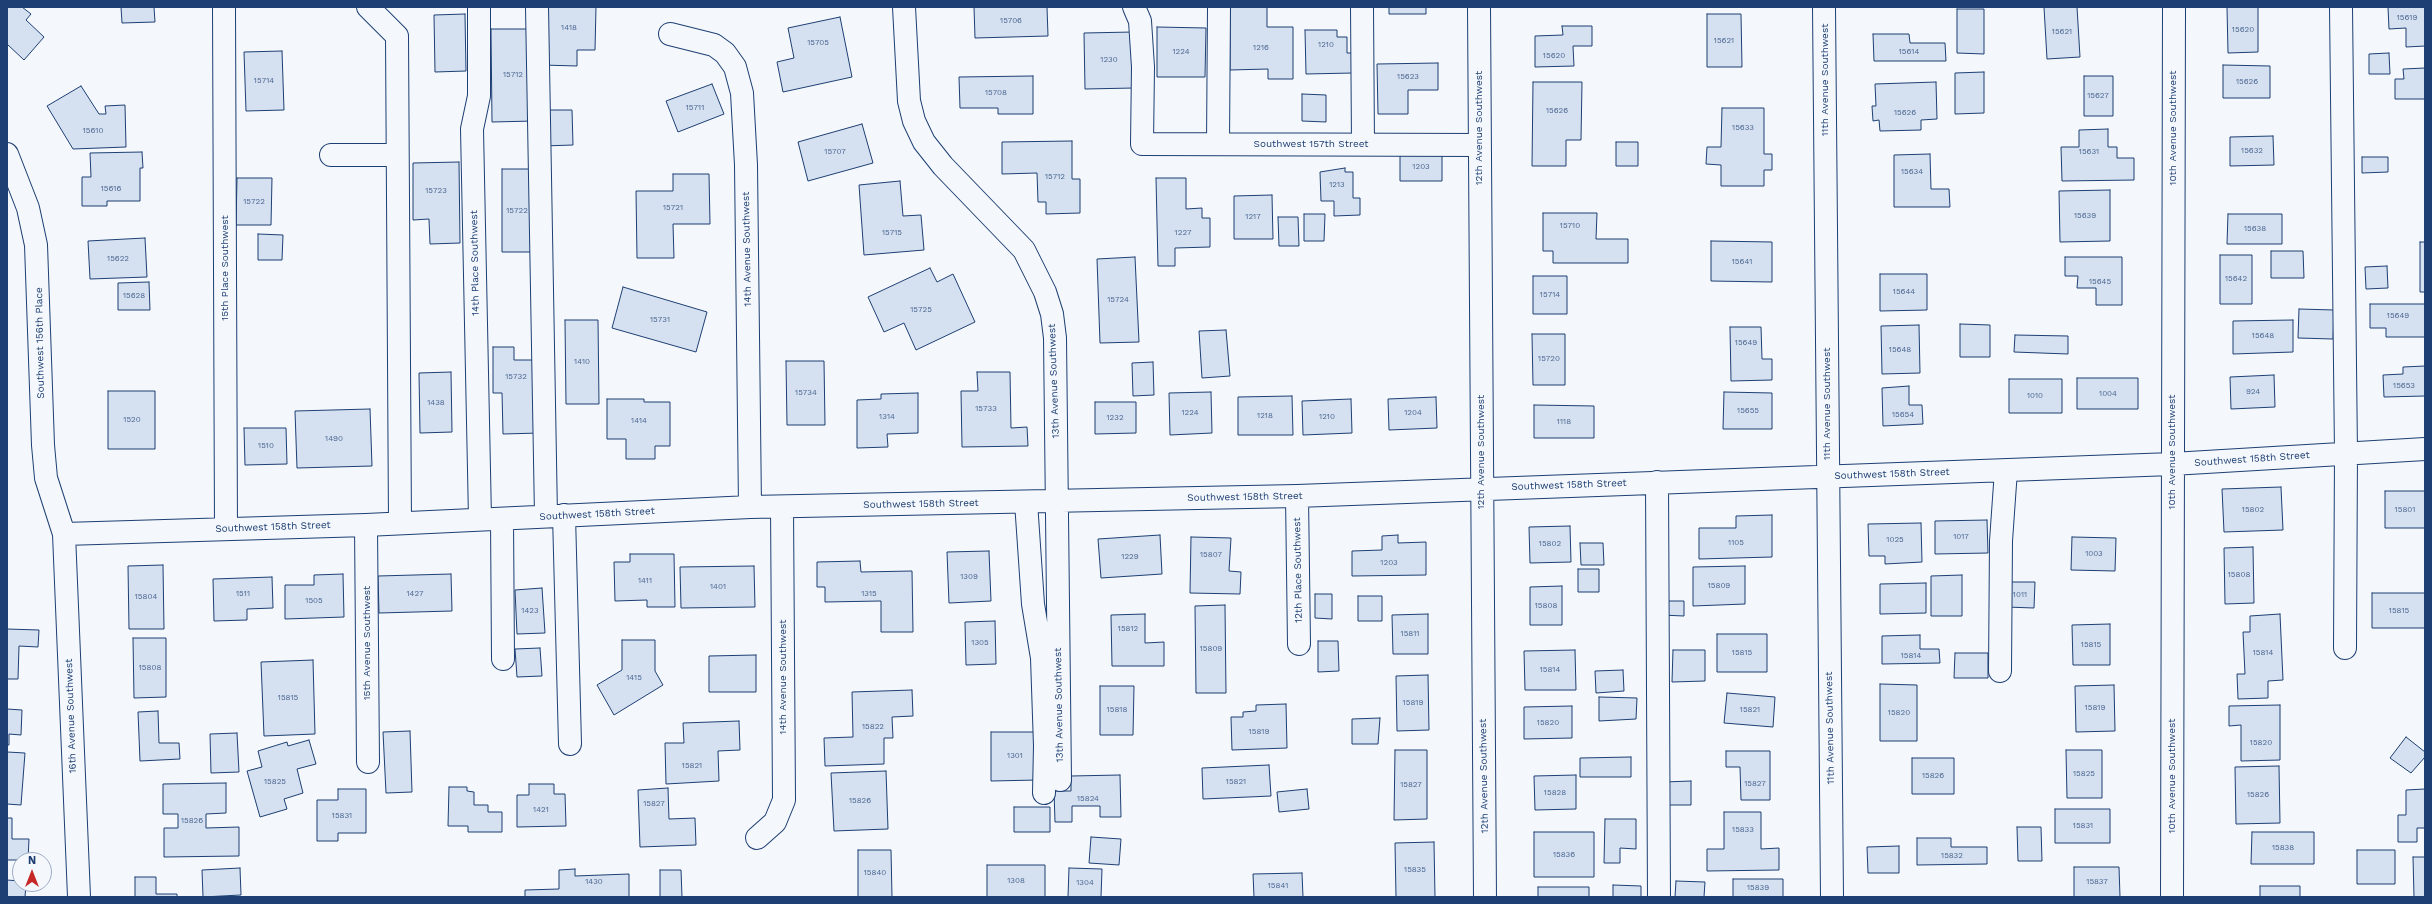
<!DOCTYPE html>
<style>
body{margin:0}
#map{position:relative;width:2432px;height:904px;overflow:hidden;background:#f4f7fb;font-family:"Work Sans",sans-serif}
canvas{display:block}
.frame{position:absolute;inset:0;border:8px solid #1d3f73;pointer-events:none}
.north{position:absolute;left:12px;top:852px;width:40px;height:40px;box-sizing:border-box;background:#f4f7fb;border:1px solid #9eadc5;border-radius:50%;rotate:0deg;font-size:11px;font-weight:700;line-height:16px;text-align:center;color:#1d3f73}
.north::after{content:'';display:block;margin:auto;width:14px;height:18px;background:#c62828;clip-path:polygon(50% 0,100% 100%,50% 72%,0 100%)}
</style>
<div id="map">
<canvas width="2432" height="904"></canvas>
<div class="frame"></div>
<div class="north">N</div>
</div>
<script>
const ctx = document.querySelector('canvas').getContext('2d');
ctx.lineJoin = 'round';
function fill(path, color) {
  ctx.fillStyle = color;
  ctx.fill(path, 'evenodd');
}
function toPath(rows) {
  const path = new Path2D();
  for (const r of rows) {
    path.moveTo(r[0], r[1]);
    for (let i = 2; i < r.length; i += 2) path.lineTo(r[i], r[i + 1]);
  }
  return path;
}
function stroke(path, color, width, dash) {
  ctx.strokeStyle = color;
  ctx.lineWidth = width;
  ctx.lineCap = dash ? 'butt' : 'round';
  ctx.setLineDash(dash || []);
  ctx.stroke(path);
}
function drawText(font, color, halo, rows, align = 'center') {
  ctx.font = font + ' "Work Sans",sans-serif';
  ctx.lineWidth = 3;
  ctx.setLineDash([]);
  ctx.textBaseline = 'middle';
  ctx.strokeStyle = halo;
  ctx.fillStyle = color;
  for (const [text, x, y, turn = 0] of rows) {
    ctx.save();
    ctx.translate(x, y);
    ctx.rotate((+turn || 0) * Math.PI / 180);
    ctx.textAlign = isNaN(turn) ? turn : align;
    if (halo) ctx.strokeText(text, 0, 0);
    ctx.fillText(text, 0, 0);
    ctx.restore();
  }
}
const building = toPath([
 [7,7,22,7,31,14,26,20,44,37,24,60,7,44,7,7],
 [121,7,154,7,155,22,122,23,121,7],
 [543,7,596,7,595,50,577,50,577,66,542,65,543,7],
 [974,7,1047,7,1048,36,975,38,974,7],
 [1230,7,1267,7,1267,27,1293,27,1293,79,1268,79,1268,69,1230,70,1230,7],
 [1389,7,1426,7,1426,14,1389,14,1389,7],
 [2044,7,2077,7,2080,57,2047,59,2044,7],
 [2227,7,2258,7,2258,52,2228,53,2227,7],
 [2388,7,2425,7,2425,46,2406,47,2406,28,2389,29,2388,7],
 [1957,9,1984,9,1984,54,1957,53,1957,9],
 [465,14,466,71,435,72,434,15,465,14],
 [1707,14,1741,14,1742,67,1707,67,1707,14],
 [840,17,852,77,783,92,777,62,794,58,788,28,840,17],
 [1562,26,1592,26,1592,46,1573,46,1574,66,1535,67,1535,36,1563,35,1562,26],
 [1157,27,1206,28,1205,77,1157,77,1157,27],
 [491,29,533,29,534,121,492,122,491,29],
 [1305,30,1337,30,1337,37,1347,37,1347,53,1353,53,1353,73,1306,74,1305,30],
 [1133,32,1134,88,1085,89,1084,33,1133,32],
 [1873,34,1909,34,1910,43,1945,43,1946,61,1874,61,1873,34],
 [282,51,284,110,246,111,244,52,282,51],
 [2389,53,2390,74,2369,74,2369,54,2389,53],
 [1438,63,1438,90,1408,90,1408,114,1378,114,1377,64,1438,63],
 [2223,65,2270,66,2270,98,2223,98,2223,65],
 [2425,68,2425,99,2395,99,2395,79,2404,79,2403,69,2425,68],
 [1984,72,1984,113,1955,114,1955,73,1984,72],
 [1033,76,1033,114,998,114,998,108,960,108,959,77,1033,76],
 [2084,76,2113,76,2113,116,2084,116,2084,76],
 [1533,82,1582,82,1581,140,1566,140,1566,166,1532,166,1533,82],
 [1936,82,1937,119,1921,120,1921,130,1880,131,1879,120,1873,121,1872,106,1876,106,1875,84,1936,82],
 [712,84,724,114,678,132,666,101,712,84],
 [81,86,99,114,106,114,105,106,125,105,126,147,73,149,47,106,81,86],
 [1302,94,1326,95,1326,122,1302,121,1302,94],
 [1722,108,1764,108,1764,154,1772,154,1772,170,1764,170,1764,186,1721,186,1721,165,1706,164,1707,147,1721,147,1722,108],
 [543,110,572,110,573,145,543,146,543,110],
 [862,124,873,163,808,181,798,142,862,124],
 [2108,129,2108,147,2117,147,2117,158,2134,158,2134,180,2062,181,2061,147,2079,147,2079,130,2108,129],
 [2273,136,2274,165,2230,166,2230,137,2273,136],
 [1072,141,1072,179,1080,179,1080,213,1046,214,1046,202,1038,202,1037,173,1002,174,1002,142,1072,141],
 [1616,142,1638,142,1638,166,1616,166,1616,142],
 [142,152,143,168,140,168,140,201,107,201,107,206,82,206,82,177,91,177,90,153,142,152],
 [1400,153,1442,153,1442,181,1400,181,1400,153],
 [1930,154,1931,189,1949,189,1950,207,1894,207,1894,155,1930,154],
 [2362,157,2388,157,2388,172,2362,173,2362,157],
 [459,162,460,243,430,244,429,219,413,220,413,163,459,162],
 [1345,168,1345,172,1353,172,1353,198,1360,198,1360,215,1334,216,1334,201,1321,201,1320,172,1345,168],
 [502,169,532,169,532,252,502,252,502,169],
 [673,174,709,174,710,224,673,224,674,258,637,258,636,191,673,191,673,174],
 [237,178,272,178,271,225,236,225,237,178],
 [1156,178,1186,178,1186,209,1202,208,1202,218,1210,218,1210,247,1175,248,1175,266,1158,266,1156,178],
 [900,181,903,216,921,215,924,250,864,255,859,185,900,181],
 [2110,190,2110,241,2060,242,2059,191,2110,190],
 [1272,195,1273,239,1234,239,1234,196,1272,195],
 [1543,213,1597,213,1596,239,1628,239,1628,263,1553,263,1553,251,1543,251,1543,213],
 [1304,214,1325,214,1324,241,1304,241,1304,214],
 [2228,214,2282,214,2282,244,2227,244,2228,214],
 [1278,217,1298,217,1299,246,1279,246,1278,217],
 [258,234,283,235,282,260,258,260,258,234],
 [145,238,147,277,90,279,88,241,145,238],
 [1711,241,1772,242,1772,282,1711,281,1711,241],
 [2420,242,2425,242,2425,292,2420,292,2420,242],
 [2271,251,2303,251,2304,278,2271,278,2271,251],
 [2220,255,2252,255,2252,304,2220,304,2220,255],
 [1135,257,1139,342,1100,343,1097,259,1135,257],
 [2065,257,2122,257,2122,305,2096,305,2096,288,2077,288,2078,276,2065,276,2065,257],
 [2387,266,2388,288,2366,289,2365,267,2387,266],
 [930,268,937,282,953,274,975,322,916,350,904,323,884,332,868,297,930,268],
 [1880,274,1927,274,1927,310,1880,311,1880,274],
 [1533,276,1567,276,1567,314,1533,314,1533,276],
 [149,282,150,310,118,310,118,283,149,282],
 [623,287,707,312,696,352,612,328,623,287],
 [2370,304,2425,304,2425,337,2386,337,2386,328,2370,328,2370,304],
 [2299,309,2334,310,2333,339,2298,338,2299,309],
 [565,320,598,320,599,404,566,404,565,320],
 [2293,320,2293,352,2233,354,2233,321,2293,320],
 [1960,324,1990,325,1990,357,1960,357,1960,324],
 [1919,325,1920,373,1882,374,1881,326,1919,325],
 [1730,327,1761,327,1762,359,1772,359,1772,380,1731,381,1730,327],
 [1226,330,1230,376,1202,378,1199,331,1226,330],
 [1532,334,1565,334,1565,385,1533,385,1532,334],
 [2015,335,2068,336,2068,354,2014,352,2015,335],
 [493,347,514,347,514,360,539,360,540,433,503,434,502,393,493,393,493,347],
 [786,361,824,361,825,425,787,425,786,361],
 [1153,362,1154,395,1133,396,1132,363,1153,362],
 [2425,366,2425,396,2384,397,2383,375,2403,374,2403,367,2425,366],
 [451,372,452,432,420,433,419,373,451,372],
 [977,372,1010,372,1011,428,1027,427,1028,446,962,447,961,391,978,391,977,372],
 [2274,375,2275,407,2231,409,2230,377,2274,375],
 [2077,378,2138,378,2138,409,2077,409,2077,378],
 [2009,379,2062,379,2062,413,2009,413,2009,379],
 [1909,386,1909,405,1922,405,1923,424,1883,426,1882,388,1909,386],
 [108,391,155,391,155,449,108,449,108,391],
 [1211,392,1212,433,1170,435,1169,393,1211,392],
 [1724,392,1772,393,1772,429,1723,429,1724,392],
 [918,393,918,433,887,434,888,447,857,448,857,400,881,399,881,394,918,393],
 [1292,396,1293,435,1238,435,1238,397,1292,396],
 [1436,397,1437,428,1389,430,1388,399,1436,397],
 [607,399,644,399,644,402,670,402,670,446,655,446,655,459,626,459,626,439,607,439,607,399],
 [1351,399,1352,433,1303,435,1302,401,1351,399],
 [1095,402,1136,402,1136,433,1095,434,1095,402],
 [1534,405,1594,406,1594,438,1534,438,1534,405],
 [370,409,372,466,297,468,295,411,370,409],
 [244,428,286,428,287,464,245,465,244,428],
 [2281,487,2283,530,2224,532,2222,489,2281,487],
 [2385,491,2425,491,2425,528,2385,528,2385,491],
 [1772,515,1772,557,1699,559,1699,528,1736,528,1736,516,1772,515],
 [1987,520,1988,553,1935,554,1935,521,1987,520],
 [1921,523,1922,562,1885,564,1885,556,1869,556,1868,524,1921,523],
 [1570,526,1571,562,1530,563,1529,527,1570,526],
 [1160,535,1162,574,1101,578,1098,539,1160,535],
 [1398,535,1398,543,1426,542,1426,575,1352,576,1352,551,1382,550,1382,536,1398,535],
 [1191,537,1231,538,1229,571,1241,572,1240,594,1190,593,1191,537],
 [2072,537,2116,538,2115,571,2071,570,2072,537],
 [1580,543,1603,543,1604,565,1581,565,1580,543],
 [2253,547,2254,603,2225,604,2224,548,2253,547],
 [989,551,991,601,949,603,947,552,989,551],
 [630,554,674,554,675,607,647,607,647,600,615,601,614,562,630,562,630,554],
 [860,561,861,572,912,571,913,632,881,632,881,601,825,602,825,587,817,587,817,562,860,561],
 [163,565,164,629,129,629,128,566,163,565],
 [754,566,755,607,681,608,680,567,754,566],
 [1745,566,1745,604,1693,606,1693,567,1745,566],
 [1578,569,1599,569,1599,592,1578,592,1578,569],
 [343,574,344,617,285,619,285,585,314,585,314,575,343,574],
 [451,574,452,611,379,613,378,576,451,574],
 [1962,575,1962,616,1931,616,1931,576,1962,575],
 [272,577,273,608,247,609,247,620,214,621,213,579,272,577],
 [2007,582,2035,582,2034,608,2006,607,2007,582],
 [1926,583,1926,613,1880,614,1880,584,1926,583],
 [1562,586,1562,625,1530,625,1530,587,1562,586],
 [542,588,545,633,517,634,515,590,542,588],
 [2372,593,2425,593,2425,628,2372,628,2372,593],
 [1315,594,1332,594,1332,619,1315,618,1315,594],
 [1358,596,1382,596,1382,621,1358,621,1358,596],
 [1661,601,1684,601,1684,616,1661,615,1661,601],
 [1225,605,1226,693,1196,693,1195,606,1225,605],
 [1145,614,1145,643,1164,642,1164,666,1112,666,1111,615,1145,614],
 [1428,614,1428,654,1393,654,1392,615,1428,614],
 [2280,614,2283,680,2268,681,2268,698,2238,699,2237,674,2245,674,2243,632,2250,632,2250,616,2280,614],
 [995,621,996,664,966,665,965,622,995,621],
 [2110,624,2110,665,2073,665,2072,625,2110,624],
 [7,629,39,630,38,647,19,646,18,679,7,679,7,629],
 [1717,634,1767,634,1767,672,1717,672,1717,634],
 [1920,635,1920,649,1939,649,1940,663,1882,664,1882,636,1920,635],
 [133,638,166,638,166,697,134,698,133,638],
 [622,640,655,640,655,671,663,685,614,715,597,685,622,670,622,640],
 [1318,641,1338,641,1339,671,1318,672,1318,641],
 [540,648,542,676,517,677,515,649,540,648],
 [1575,650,1576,690,1525,690,1524,651,1575,650],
 [1673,650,1705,650,1705,681,1672,682,1673,650],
 [1955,653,1988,653,1988,678,1954,678,1955,653],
 [756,655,756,692,709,692,709,656,756,655],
 [313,660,315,734,264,736,261,662,313,660],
 [1623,670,1624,691,1596,693,1595,671,1623,670],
 [1428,675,1429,730,1397,731,1396,676,1428,675],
 [1880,684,1917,685,1917,741,1880,741,1880,684],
 [2114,685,2115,731,2076,732,2075,686,2114,685],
 [1100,686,1134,686,1133,735,1100,735,1100,686],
 [912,690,913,716,892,717,893,738,884,738,884,764,825,766,824,738,853,737,852,692,912,690],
 [1727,693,1775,697,1773,727,1724,723,1727,693],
 [1599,697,1637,698,1636,719,1599,721,1599,697],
 [1286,704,1287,748,1232,750,1231,717,1243,717,1243,712,1256,711,1256,705,1286,704],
 [2280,705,2280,760,2241,761,2241,725,2229,726,2229,706,2280,705],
 [1572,706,1572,738,1524,739,1524,707,1572,706],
 [7,709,22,710,21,735,9,734,9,745,7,745,7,709],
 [158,711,159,743,179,743,180,759,140,761,138,712,158,711],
 [1380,718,1378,744,1352,744,1352,719,1380,718],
 [739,721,740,750,718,751,719,781,666,784,665,743,684,743,683,723,739,721],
 [410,731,412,792,386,793,383,732,410,731],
 [991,732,1038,732,1038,780,991,781,991,732],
 [237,733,239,772,211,773,210,734,237,733],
 [2406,737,2425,752,2425,757,2411,773,2390,758,2406,737],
 [309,740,316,764,297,769,303,793,284,799,287,809,260,817,247,771,262,767,258,751,287,742,288,746,309,740],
 [1395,750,1427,750,1427,819,1394,820,1395,750],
 [2066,750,2102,750,2102,798,2067,798,2066,750],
 [1726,751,1770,751,1770,800,1741,800,1740,767,1726,767,1726,751],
 [7,752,25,753,21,805,7,804,7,752],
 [1631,757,1631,777,1580,777,1580,758,1631,757],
 [1912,758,1954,758,1954,794,1912,794,1912,758],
 [1269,765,1271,796,1203,799,1202,768,1269,765],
 [2279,766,2280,823,2236,824,2235,767,2279,766],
 [886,771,888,829,834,831,831,773,886,771],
 [1120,775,1121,817,1100,817,1100,806,1072,806,1072,822,1055,822,1054,791,1071,791,1071,776,1120,775],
 [1576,775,1576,809,1535,810,1534,776,1576,775],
 [1691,781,1691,805,1664,805,1664,782,1691,781],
 [226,783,226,813,206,814,206,828,239,827,239,856,164,857,164,828,178,828,178,814,163,814,163,784,226,783],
 [529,784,554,784,554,794,565,794,566,826,517,827,517,795,529,795,529,784],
 [449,787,467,787,467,791,474,792,474,805,488,805,488,812,502,812,502,832,468,832,468,826,448,826,449,787],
 [668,788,669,819,695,818,696,845,640,847,638,790,668,788],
 [338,789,366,789,366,833,338,833,338,841,317,841,317,800,338,800,338,789],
 [1307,789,1309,809,1279,812,1277,792,1307,789],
 [2425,789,2425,828,2417,828,2417,842,2398,842,2398,815,2406,815,2406,790,2425,789],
 [1014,807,1050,807,1050,832,1014,832,1014,807],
 [2055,809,2110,809,2110,843,2055,843,2055,809],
 [1724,812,1761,812,1761,849,1779,848,1779,870,1707,871,1707,849,1724,849,1724,812],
 [7,818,12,818,12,839,29,839,28,860,7,860,7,818],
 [1605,819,1636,819,1636,849,1620,848,1620,863,1604,863,1605,819],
 [2017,827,2041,827,2042,861,2018,861,2017,827],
 [1534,832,1594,832,1594,877,1534,877,1534,832],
 [2252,832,2314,832,2314,864,2251,864,2252,832],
 [1091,837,1121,839,1119,865,1089,863,1091,837],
 [1917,838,1951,838,1951,847,1987,847,1987,864,1917,865,1917,838],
 [1434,842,1435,897,1396,897,1395,843,1434,842],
 [1899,846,1899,873,1868,873,1867,847,1899,846],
 [858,850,891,850,892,897,858,897,858,850],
 [2357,850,2395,850,2395,884,2357,884,2357,850],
 [2413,857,2425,857,2425,897,2414,897,2413,857],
 [987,865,1045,865,1045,897,987,897,987,865],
 [2074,867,2119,867,2120,897,2074,897,2074,867],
 [240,868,241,895,203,897,202,870,240,868],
 [1069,868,1102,869,1101,897,1068,897,1069,868],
 [575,869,575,876,629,874,629,897,525,897,525,890,559,889,559,870,575,869],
 [660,870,681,870,682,897,660,897,660,870],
 [1302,873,1303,897,1254,897,1253,874,1302,873],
 [135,877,156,877,156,894,177,894,177,897,135,897,135,877],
 [1733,879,1783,879,1783,897,1733,897,1733,879],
 [7,880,20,881,20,884,26,884,25,897,7,897,7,880],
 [1676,881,1705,882,1704,897,1675,897,1676,881],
 [1613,885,1641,886,1641,897,1613,897,1613,885],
 [2260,886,2300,886,2300,897,2260,897,2260,886],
 [1538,887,1589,887,1589,897,1538,897,1538,887]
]);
fill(building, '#d5e0f0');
stroke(building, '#1d3f73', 1);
const minor = toPath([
 [224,7,226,528],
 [368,7,397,36,400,523],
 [479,7,479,96,472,129,480,519],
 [537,7,546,516],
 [904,7,909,101,914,121,924,142,943,166,1024,250,1045,292,1052,314,1055,338,1060,780],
 [1134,7,1140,21,1143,67,1142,144,1479,145],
 [1362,7,1363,144],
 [1479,7,1485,897],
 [1824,7,1832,897],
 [2341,7,2346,454,2345,648],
 [670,34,714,45,725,53,735,67,742,93,746,165,750,507],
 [1218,144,1219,7],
 [7,154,28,208,36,245,43,445,46,478,64,534,79,897],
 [331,155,397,155],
 [1657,482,1659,897],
 [1297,496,1299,644],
 [1026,502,1033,604,1042,658,1045,746,1044,793],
 [564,515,570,744],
 [502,519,503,659],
 [366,525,368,762],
 [64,534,366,525,750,507,1297,496,2172,464,2425,449],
 [2000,671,2001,541,2006,470],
 [757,838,775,822,784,800,782,507],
 [2172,897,2174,7]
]);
stroke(minor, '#1d3f73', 24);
stroke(minor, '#f4f7fb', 22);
drawText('8px', '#4b6792', null, [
 ["15619",2407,18],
 ["15706",1011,21],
 ["1418",569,28],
 ["15620",2243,30],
 ["15621",2062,32],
 ["15621",1724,41],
 ["15705",818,43],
 ["1210",1326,45],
 ["1216",1261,48],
 ["1224",1181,52],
 ["15614",1909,52],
 ["15620",1554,56],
 ["1230",1109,60],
 ["15712",513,75],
 ["15623",1408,77],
 ["15714",264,81],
 ["15626",2247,82],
 ["15708",996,93],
 ["15627",2098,96],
 ["15711",695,108],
 ["15626",1557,111],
 ["15626",1905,113],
 ["15633",1743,128],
 ["15610",93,131],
 ["15632",2252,151],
 ["15707",835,152],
 ["15631",2089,152],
 ["1203",1421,167],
 ["15634",1912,172],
 ["15712",1055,177],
 ["1213",1337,185],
 ["15616",111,189],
 ["15723",436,191],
 ["15722",254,202],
 ["15721",673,208],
 ["15722",517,211],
 ["15639",2085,216],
 ["1217",1253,217],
 ["15710",1570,226],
 ["15638",2255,229],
 ["15715",892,233],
 ["1227",1183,233],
 ["15622",118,259],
 ["15641",1742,262],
 ["15642",2236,279],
 ["15645",2100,282],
 ["15644",1904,292],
 ["15714",1550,295],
 ["15628",134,296],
 ["15724",1118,300],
 ["15725",921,310],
 ["15649",2398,316],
 ["15731",660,320],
 ["15648",2263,336],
 ["15649",1746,343],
 ["15648",1900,350],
 ["15720",1549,359],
 ["1410",582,362],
 ["15732",516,377],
 ["15653",2404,386],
 ["924",2253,392],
 ["15734",806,393],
 ["1004",2108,394],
 ["1010",2035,396],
 ["1438",436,403],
 ["15733",986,409],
 ["15655",1748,411],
 ["1224",1190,413],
 ["1204",1413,413],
 ["15654",1903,415],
 ["1218",1265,416],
 ["1314",887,417],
 ["1210",1327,417],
 ["1232",1115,418],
 ["1520",132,420],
 ["1414",639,421],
 ["1118",1564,422],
 ["1490",334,439],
 ["1510",266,446],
 ["15802",2253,510],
 ["15801",2405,510],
 ["1017",1961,537],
 ["1025",1895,540],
 ["1105",1736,543],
 ["15802",1550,544],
 ["1003",2094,554],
 ["15807",1211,555],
 ["1229",1130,557],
 ["1203",1389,563],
 ["15808",2239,575],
 ["1309",969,577],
 ["1411",645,581],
 ["15809",1719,586],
 ["1401",718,587],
 ["1511",243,594],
 ["1427",415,594],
 ["1315",869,594],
 ["1011",2020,595],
 ["15804",146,597],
 ["1505",314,601],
 ["15808",1546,606],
 ["1423",530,611],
 ["15815",2399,611],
 ["15812",1128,629],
 ["15811",1410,634],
 ["1305",980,643],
 ["15815",2091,645],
 ["15809",1211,649],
 ["15815",1742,653],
 ["15814",2263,653],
 ["15814",1911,656],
 ["15808",150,668],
 ["15814",1550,670],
 ["1415",634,678],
 ["15815",288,698],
 ["15819",1413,703],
 ["15819",2095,708],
 ["15818",1117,710],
 ["15821",1750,710],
 ["15820",1899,713],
 ["15820",1548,723],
 ["15822",873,727],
 ["15819",1259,732],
 ["15820",2261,743],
 ["1301",1015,756],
 ["15821",692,766],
 ["15825",2084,774],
 ["15826",1933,776],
 ["15825",275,782],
 ["15821",1236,782],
 ["15827",1755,784],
 ["15827",1411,785],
 ["15828",1555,793],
 ["15826",2258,795],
 ["15824",1088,799],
 ["15826",860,801],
 ["15827",654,804],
 ["1421",541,810],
 ["15831",342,816],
 ["15826",192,821],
 ["15831",2083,826],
 ["15833",1743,830],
 ["15838",2283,848],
 ["15836",1564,855],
 ["15832",1952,856],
 ["15835",1415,870],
 ["15840",875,873],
 ["1308",1016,881],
 ["1430",594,882],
 ["15837",2097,882],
 ["1304",1085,883],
 ["15841",1278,886],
 ["15839",1758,888]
]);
drawText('10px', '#1d3f73', '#f4f7fb', [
 ["11th Avenue Southwest",1825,80,-90],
 ["12th Avenue Southwest",1479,128,-90],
 ["10th Avenue Southwest",2173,128,-90],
 ["Southwest 157th Street",1311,144],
 ["14th Avenue Southwest",747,249,-91],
 ["14th Place Southwest",475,263,-91],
 ["15th Place Southwest",225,268,-90],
 ["Southwest 156th Place",40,343,-91],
 ["13th Avenue Southwest",1054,381,-92],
 ["11th Avenue Southwest",1827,404,-90],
 ["12th Avenue Southwest",1481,452,-90],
 ["10th Avenue Southwest",2172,452,-90],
 ["Southwest 158th Street",2252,459,-4],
 ["Southwest 158th Street",1892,474,-2],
 ["Southwest 158th Street",1569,485,-2],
 ["Southwest 158th Street",1245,497,-1],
 ["Southwest 158th Street",921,504,-1],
 ["Southwest 158th Street",597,514,-3],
 ["Southwest 158th Street",273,527,-2],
 ["12th Place Southwest",1298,570,-91],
 ["15th Avenue Southwest",367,643,-90],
 ["14th Avenue Southwest",783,677,-90],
 ["13th Avenue Southwest",1059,705,-91],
 ["16th Avenue Southwest",71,716,-92],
 ["11th Avenue Southwest",1830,728,-91],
 ["12th Avenue Southwest",1484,776,-91],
 ["10th Avenue Southwest",2172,776,-90]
]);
</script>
